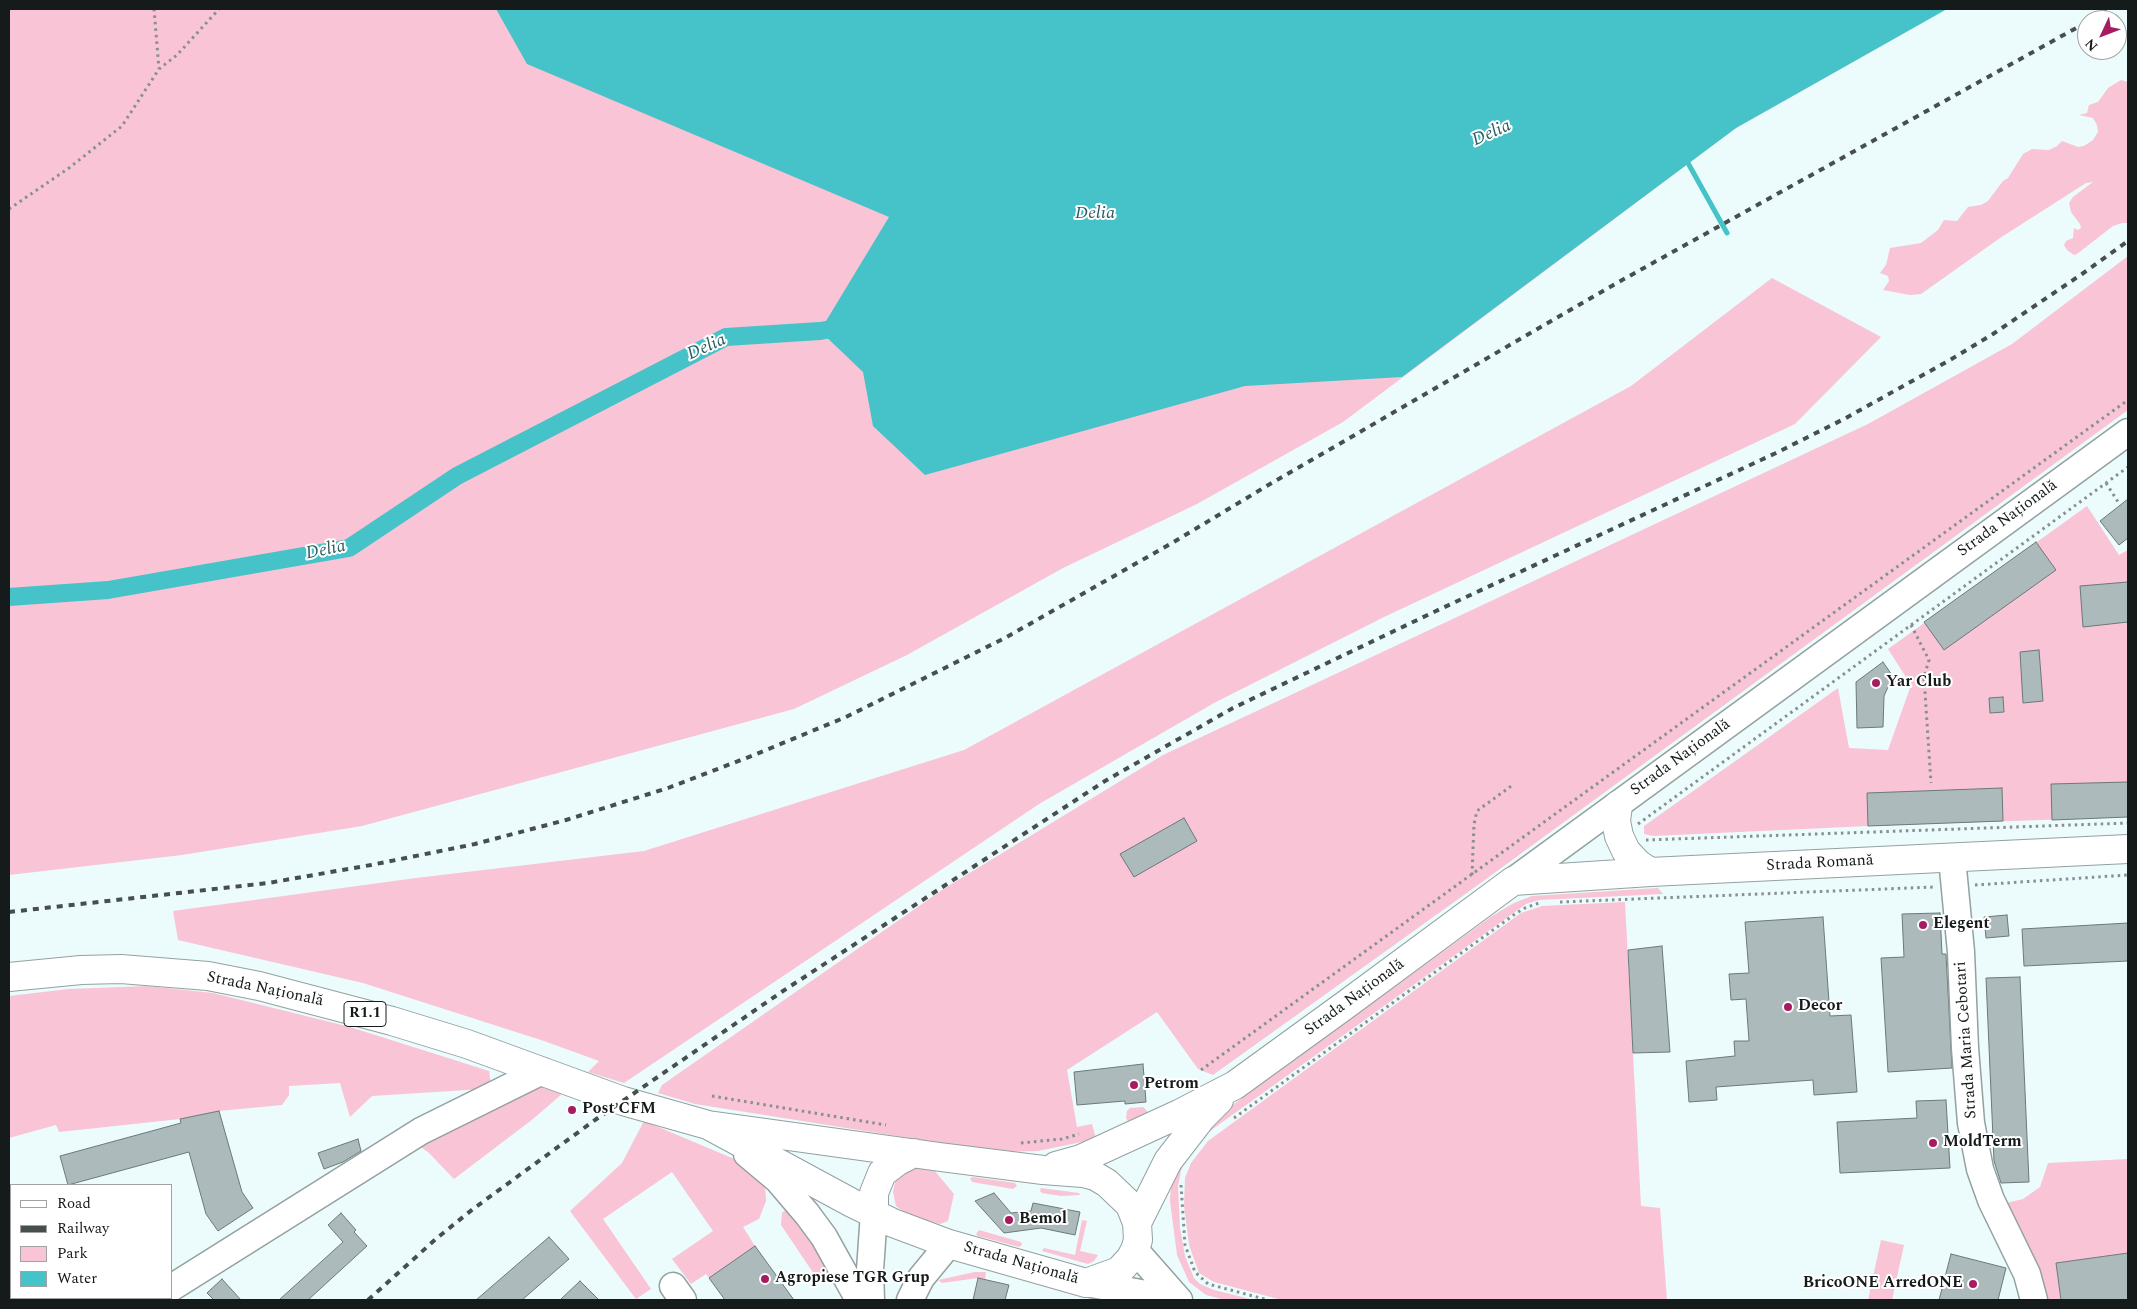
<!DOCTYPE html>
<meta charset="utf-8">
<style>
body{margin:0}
#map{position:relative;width:2137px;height:1309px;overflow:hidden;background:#ecfbfc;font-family:Spectral,serif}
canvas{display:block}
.frame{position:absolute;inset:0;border:10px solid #151a1a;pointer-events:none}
.legend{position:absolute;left:10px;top:1184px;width:162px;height:115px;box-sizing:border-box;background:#fff;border:1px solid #a1a3a3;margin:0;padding:6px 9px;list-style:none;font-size:15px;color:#151a1a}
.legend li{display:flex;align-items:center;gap:10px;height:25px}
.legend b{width:25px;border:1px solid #a1a3a3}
.north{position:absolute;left:2077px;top:10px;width:50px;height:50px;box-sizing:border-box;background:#fff;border:1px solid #a1a3a3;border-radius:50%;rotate:227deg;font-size:14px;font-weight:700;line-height:20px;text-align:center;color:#151a1a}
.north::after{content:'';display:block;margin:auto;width:18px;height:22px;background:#a71c60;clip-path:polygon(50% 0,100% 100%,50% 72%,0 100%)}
</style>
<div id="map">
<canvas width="2137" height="1309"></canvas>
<div class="frame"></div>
<ul class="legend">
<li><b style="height:6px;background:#fff"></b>Road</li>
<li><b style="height:6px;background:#474e4e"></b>Railway</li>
<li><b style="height:14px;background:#f9c4d5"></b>Park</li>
<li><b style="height:14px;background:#45c3c8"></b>Water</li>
</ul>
<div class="north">N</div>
</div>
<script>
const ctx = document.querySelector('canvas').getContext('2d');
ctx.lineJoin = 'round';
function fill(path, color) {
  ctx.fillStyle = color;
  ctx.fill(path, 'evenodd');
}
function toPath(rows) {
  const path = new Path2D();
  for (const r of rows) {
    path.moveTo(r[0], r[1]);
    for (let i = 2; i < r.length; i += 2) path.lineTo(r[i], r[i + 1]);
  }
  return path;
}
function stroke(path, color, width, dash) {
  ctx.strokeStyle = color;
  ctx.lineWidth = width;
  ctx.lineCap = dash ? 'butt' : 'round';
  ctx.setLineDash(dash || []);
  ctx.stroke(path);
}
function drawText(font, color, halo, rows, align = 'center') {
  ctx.font = font + ' Spectral,serif';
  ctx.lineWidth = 4;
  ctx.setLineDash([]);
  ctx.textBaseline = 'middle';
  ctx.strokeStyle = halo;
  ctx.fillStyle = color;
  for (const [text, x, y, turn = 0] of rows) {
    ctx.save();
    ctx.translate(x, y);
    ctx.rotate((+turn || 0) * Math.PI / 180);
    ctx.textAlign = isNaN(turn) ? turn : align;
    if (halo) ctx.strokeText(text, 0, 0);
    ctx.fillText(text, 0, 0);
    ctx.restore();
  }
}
fill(toPath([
 [9,9,968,9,1438,294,1947,9,1736,128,1343,422,1197,504,1063,568,907,655,794,709,362,826,182,855,9,875],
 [2121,80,2128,82,2128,223,2122,223,2113,226,2077,254,2074,255,2067,250,2064,245,2066,241,2073,238,2074,228,2078,230,2081,228,2080,224,2071,212,2069,203,2073,197,2093,182,2086,183,2000,238,1921,294,1910,295,1883,290,1889,281,1888,276,1880,273,1886,265,1890,248,1921,243,1938,230,1944,220,1957,221,1968,207,1981,205,1988,201,2003,181,2008,178,2023,154,2032,149,2049,150,2057,146,2062,141,2078,147,2084,146,2093,140,2098,132,2097,125,2093,118,2079,115,2087,113,2089,105,2098,102,2108,88],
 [2128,256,2128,410,1482,882,1213,1075,1198,1069,1157,1012,1067,1070,1077,1127,1092,1124,1096,1139,1038,1151,998,1152,695,1104,658,1093,662,1085,945,888,1163,755,1868,424,2012,344],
 [1772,278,1881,337,1795,424,1384,617,1214,703,1039,804,624,1083,588,1072,599,1061,544,1041,363,983,178,940,173,911,416,878,644,851,964,750,1631,386],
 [2087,506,2119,555,2128,550,2128,817,1868,826,1653,836,1644,834,1644,826,1838,688,1849,748,1888,750,1911,685,1888,649],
 [1658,888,1663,894,1539,900,1526,904,1210,1131,1201,1138,1185,1160,1181,1171,1178,1186,1180,1228,1185,1256,1194,1278,1200,1284,1214,1290,1254,1300,1225,1300,1206,1295,1189,1282,1177,1255,1170,1201,1171,1184,1173,1170,1212,1120,1492,916,1514,903,1532,896],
 [1625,902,1641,1206,1660,1208,1667,1300,1282,1300,1214,1282,1199,1273,1189,1245,1184,1206,1185,1178,1191,1163,1208,1141,1521,913,1542,906],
 [147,986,213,993,350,1027,489,1071,491,1084,482,1089,372,1096,350,1117,340,1083,289,1086,289,1095,282,1105,219,1111,180,1119,59,1132,56,1125,9,1138,9,996,69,989],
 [538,1085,563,1093,533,1119,454,1179,428,1152,416,1144],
 [1143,1107,1148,1112,1148,1115,1129,1123,1126,1118,1127,1111,1130,1108],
 [644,1121,732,1158,760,1176,765,1185,766,1201,759,1219,743,1227,755,1246,709,1278,706,1274,691,1284,672,1259,713,1231,672,1172,603,1219,651,1289,636,1299,570,1211,622,1163],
 [2128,1159,2128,1253,2056,1263,2061,1300,2045,1300,2002,1204,2023,1199,2040,1187,2048,1163],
 [911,1168,934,1170,954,1194,948,1221,940,1224,909,1216,896,1206,893,1192,895,1182,901,1175],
 [973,1177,1015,1183,1017,1186,1013,1189,972,1182,970,1178],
 [1041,1188,1079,1193,1080,1195,1061,1196,1042,1193,1040,1191],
 [786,1209,793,1210,832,1274,827,1281,818,1280,781,1225,782,1213],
 [1082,1220,1087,1221,1080,1251,1098,1255,1094,1261,1088,1264,1042,1251,1044,1248,1075,1255],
 [979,1230,1021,1242,1022,1245,1019,1247,978,1236,976,1234],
 [1881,1240,1904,1245,1892,1300,1868,1300],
 [975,1272,986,1272,985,1280,978,1278,942,1283,938,1280]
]), '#f9c4d5');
fill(toPath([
 [496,9,1947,9,1736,128,1402,377,1245,386,925,475,873,426,863,372,820,331,889,217,527,64]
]), '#45c3c8');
stroke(toPath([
 [1688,163,1727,233]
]), '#45c3c8', 5);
stroke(toPath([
 [9,597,108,590,349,548,457,476,726,337,820,331,843,327]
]), '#45c3c8', 18);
const building = toPath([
 [2128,499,2128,538,2119,545,2100,521,2128,499],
 [2036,542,2056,570,1944,650,1924,622,2036,542],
 [2128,582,2128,622,2083,627,2080,586,2128,582],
 [2039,650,2043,701,2023,703,2020,652,2039,650],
 [1883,662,1896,681,1888,687,1884,696,1883,727,1857,728,1856,682,1883,662],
 [2003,697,2004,712,1990,713,1989,698,2003,697],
 [2128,782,2128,817,2052,820,2051,784,2128,782],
 [2002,788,2003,821,1868,826,1867,793,2002,788],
 [1184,818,1197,841,1134,877,1120,854,1184,818],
 [1940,913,1942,954,1946,954,1952,1068,1888,1072,1881,958,1904,957,1902,914,1940,913],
 [2007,915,2009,936,1986,938,1984,917,2007,915],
 [1823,917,1830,1016,1851,1015,1857,1092,1814,1095,1813,1080,1716,1087,1717,1100,1689,1102,1686,1061,1735,1056,1734,1041,1749,1041,1746,999,1731,1000,1729,974,1749,973,1745,922,1823,917],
 [2128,923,2128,961,2024,966,2022,929,2128,923],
 [1662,946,1670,1052,1633,1053,1628,950,1662,946],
 [2020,977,2029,1182,2001,1183,1994,1161,1986,978,2020,977],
 [1143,1064,1146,1102,1125,1104,1125,1101,1077,1105,1074,1072,1143,1064],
 [1946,1100,1950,1168,1840,1173,1837,1122,1917,1118,1916,1101,1946,1100],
 [219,1111,242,1192,253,1208,218,1231,206,1214,189,1152,68,1185,60,1156,181,1123,180,1119,219,1111],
 [358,1139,361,1151,343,1162,324,1169,318,1153,358,1139],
 [994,1193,1011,1213,1031,1211,1033,1203,1080,1212,1075,1235,1041,1228,1004,1233,975,1201,994,1193],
 [341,1213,356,1230,354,1232,367,1246,308,1300,279,1300,343,1242,328,1225,341,1213],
 [549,1237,569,1259,522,1300,476,1300,549,1237],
 [755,1246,794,1300,725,1300,709,1278,755,1246],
 [2128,1253,2128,1300,2061,1300,2056,1263,2128,1253],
 [1951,1254,2006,1268,1998,1300,1939,1300,1951,1254],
 [978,1278,1009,1285,1005,1300,973,1300,978,1278],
 [222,1279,241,1300,214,1300,207,1293,222,1279],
 [580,1281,599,1300,560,1300,580,1281]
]);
fill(building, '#acbabb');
stroke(building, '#6b7979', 1);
const minor = toPath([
 [1952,858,1961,952,1965,1048,1971,1123,1980,1169,1991,1200,2027,1274,2034,1300],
 [1513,881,2128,432],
 [747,1154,778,1180,807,1214,824,1237,859,1300],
 [1135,1250,1179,1300],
 [1086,1283,1179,1300],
 [673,1286,683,1300],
 [171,1288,421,1131,542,1071],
 [871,1300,870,1270,874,1213],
 [910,1300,921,1278,949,1244]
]);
const major = toPath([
 [1618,805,1616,821,1619,836,1626,851,1637,863,1650,872],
 [9,977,81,970,121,969,208,976,259,986,392,1021,467,1044,623,1101,708,1125,940,1157,1043,1170,1083,1173,1095,1176,1107,1183,1130,1205,1137,1223,1138,1240,1135,1250,1130,1259,1119,1271,1086,1283,949,1244,893,1223,852,1203,708,1125],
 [1056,1166,1081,1159,1179,1114,1235,1085,1348,1003,1513,881,1650,872,2128,849],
 [874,1213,874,1193,882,1173,898,1161,914,1153],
 [1137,1223,1168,1161,1202,1117,1219,1100]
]);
stroke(minor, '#93a1a1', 29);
stroke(major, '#93a1a1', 30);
stroke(toPath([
 [154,9,159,69],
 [9,209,69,168,122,126,159,69,177,55,219,9],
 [2106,483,2120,505],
 [1911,625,1929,660,1924,677,1931,783],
 [1638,824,2128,467],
 [1646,840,2128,823],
 [1472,875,1474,824,1477,811,1514,784],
 [1975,885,2128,875],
 [1560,902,1934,887],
 [1201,1070,2128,400],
 [712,1096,886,1125],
 [1234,1118,1515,914,1525,908,1539,903],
 [1021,1143,1062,1139,1079,1134],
 [1181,1185,1185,1245,1195,1272,1208,1284,1268,1300]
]), '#869091', 3, [2.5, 4]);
stroke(minor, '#fff', 26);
stroke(major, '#fff', 28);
stroke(toPath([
 [2091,20,2111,9],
 [9,912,268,883,371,865,475,844,566,820,668,788,754,755,846,717,1005,638,1172,543,1265,487,1615,284,2087,22],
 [368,1300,437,1238,473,1209,595,1120,783,991,1105,781,1233,708,1436,611,1776,453,1844,419,1950,360,1993,334,2082,274,2128,241]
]), '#474e4e', 4, [6, 6]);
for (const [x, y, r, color] of [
 [1876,683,5,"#a71c60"],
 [1923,925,5,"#a71c60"],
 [1788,1007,5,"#a71c60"],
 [1134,1085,5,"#a71c60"],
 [572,1110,5,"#a71c60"],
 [1933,1143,5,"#a71c60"],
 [1009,1220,5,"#a71c60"],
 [765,1279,5,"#a71c60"],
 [1973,1284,5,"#a71c60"]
]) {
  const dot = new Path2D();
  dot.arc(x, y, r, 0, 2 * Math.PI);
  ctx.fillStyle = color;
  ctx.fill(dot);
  stroke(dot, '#fff', 2);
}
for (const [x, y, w] of [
 [365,1014,42]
]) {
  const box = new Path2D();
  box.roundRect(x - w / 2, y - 12.5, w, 25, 4);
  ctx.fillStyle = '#fff';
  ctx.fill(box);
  stroke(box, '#151a1a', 1);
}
drawText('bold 15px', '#151a1a', null, [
 ["R1.1",365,1014]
]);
drawText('16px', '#151a1a', '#fff', [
 ["Strada Națională",2008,519,-36],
 ["Strada Națională",1681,758,-36],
 ["Strada Romană",1820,864,-3],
 ["Strada Națională",265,990,12],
 ["Strada Națională",1355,998,-36],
 ["Strada Maria Cebotari",1967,1040,-94],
 ["Strada Națională",1021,1264,16]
]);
drawText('bold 16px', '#151a1a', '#fff', [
 ["Yar Club",1886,683],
 ["Elegent",1933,925],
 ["Decor",1798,1007],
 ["Petrom",1144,1085],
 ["Post CFM",582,1110],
 ["MoldTerm",1943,1143],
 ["Bemol",1019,1220],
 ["Agropiese TGR Grup",775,1279],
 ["BricoONE ArredONE",1963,1284,"right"]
], 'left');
drawText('italic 18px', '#295d60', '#fff', [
 ["Delia",1492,134,-24],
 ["Delia",1095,214],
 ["Delia",707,348,-24],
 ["Delia",326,551,-12]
]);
</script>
